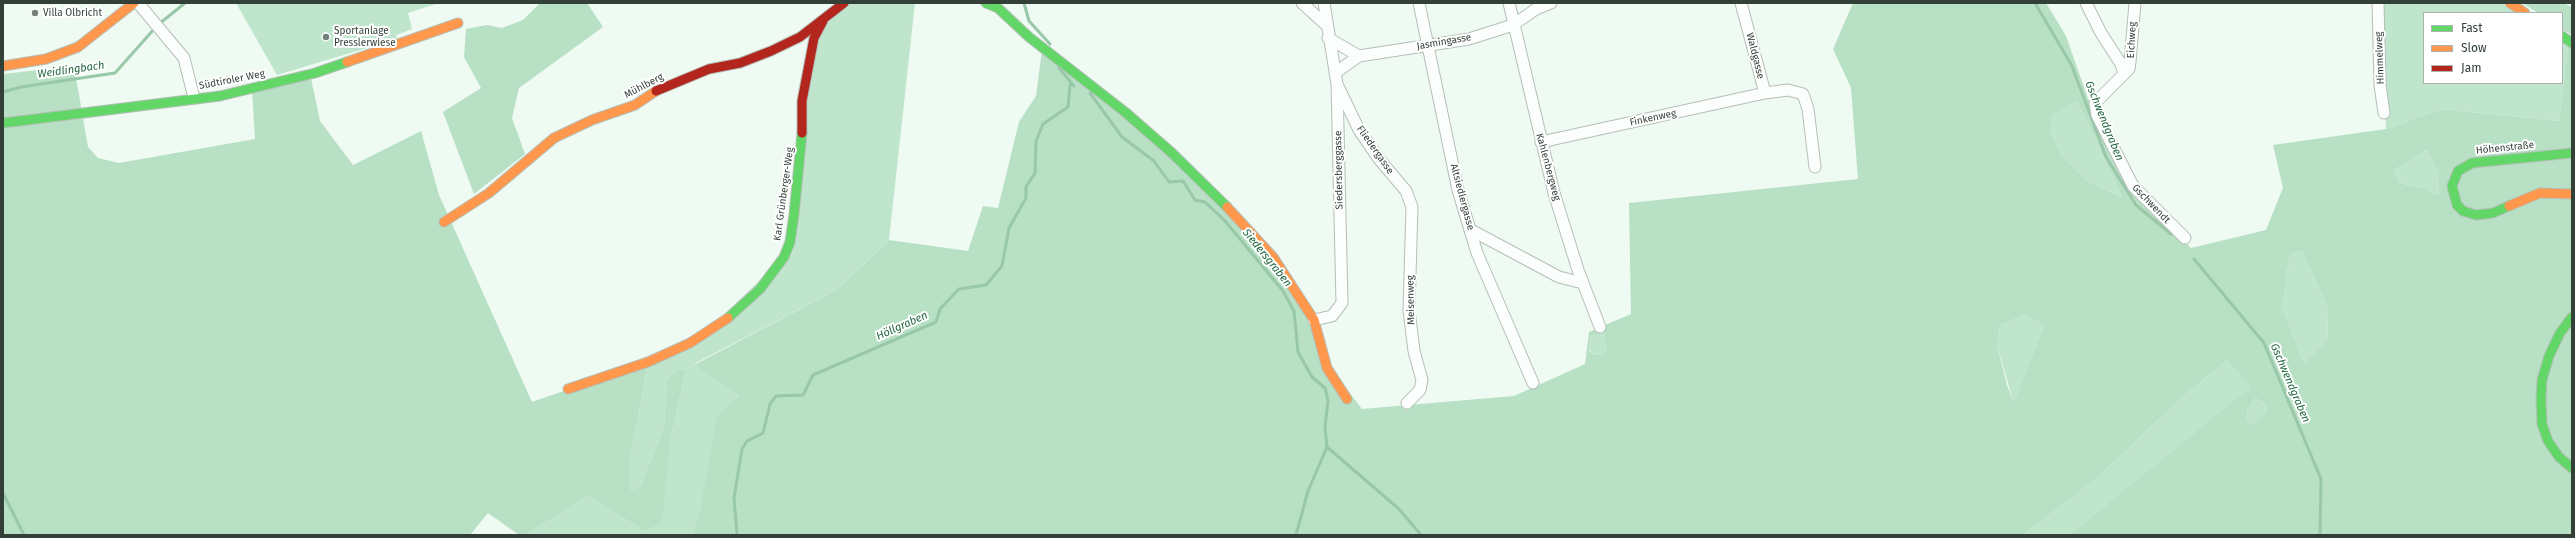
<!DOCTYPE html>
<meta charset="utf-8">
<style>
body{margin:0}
#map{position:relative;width:2575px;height:538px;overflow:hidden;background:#eefaf2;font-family:"Fira Sans",sans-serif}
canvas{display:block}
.frame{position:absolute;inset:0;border:4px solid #334037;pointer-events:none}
.legend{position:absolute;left:2423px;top:12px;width:140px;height:72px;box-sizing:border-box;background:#fff;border:1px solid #adb3af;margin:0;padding:5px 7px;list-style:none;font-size:12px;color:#334037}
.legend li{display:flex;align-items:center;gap:8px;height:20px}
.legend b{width:20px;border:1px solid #adb3af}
</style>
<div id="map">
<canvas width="2575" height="538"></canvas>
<div class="frame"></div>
<ul class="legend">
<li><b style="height:5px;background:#63d668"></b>Fast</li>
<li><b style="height:5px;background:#ff974d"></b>Slow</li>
<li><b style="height:5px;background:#b3261e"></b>Jam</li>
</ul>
</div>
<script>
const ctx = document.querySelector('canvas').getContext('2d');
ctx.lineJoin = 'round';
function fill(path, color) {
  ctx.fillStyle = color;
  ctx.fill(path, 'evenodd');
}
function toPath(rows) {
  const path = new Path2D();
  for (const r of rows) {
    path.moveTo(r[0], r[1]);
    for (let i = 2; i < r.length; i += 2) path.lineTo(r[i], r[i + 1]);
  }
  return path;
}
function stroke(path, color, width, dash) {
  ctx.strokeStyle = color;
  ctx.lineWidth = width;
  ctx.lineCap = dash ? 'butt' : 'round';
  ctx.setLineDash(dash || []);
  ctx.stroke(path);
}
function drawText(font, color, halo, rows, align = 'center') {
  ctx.font = font + ' "Fira Sans",sans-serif';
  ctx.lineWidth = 4;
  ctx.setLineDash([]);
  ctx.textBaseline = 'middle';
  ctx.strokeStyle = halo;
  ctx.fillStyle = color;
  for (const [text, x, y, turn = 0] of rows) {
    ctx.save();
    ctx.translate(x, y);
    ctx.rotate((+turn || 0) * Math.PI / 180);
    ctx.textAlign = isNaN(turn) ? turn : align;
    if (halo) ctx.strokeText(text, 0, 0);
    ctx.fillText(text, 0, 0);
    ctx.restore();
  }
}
fill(toPath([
 [236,3,439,3,408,13,412,29,396,35,397,39,277,75],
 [844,3,915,3,889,240,838,289,694,364,740,396,701,504,692,535,525,535,589,496,644,531,670,443,686,369,679,368,667,379,664,427,640,487,630,490,630,461,648,362,703,335,784,257,814,38],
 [2383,3,2501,3,2517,13,2424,13,2424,83,2562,83,2562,42,2568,46,2559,121,2442,109,2386,129],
 [2077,101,2122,197,2087,181,2062,156,2050,131,2053,113],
 [2427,150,2438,172,2439,196,2424,188,2399,183,2394,170],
 [2302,251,2327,306,2328,339,2304,363,2282,307,2290,254],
 [2025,315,2044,325,2014,404,1997,345,2000,325],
 [1604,332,1608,349,1602,354,1595,355,1589,350,1590,337],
 [2227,360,2252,387,2069,535,2023,535,2095,480,2179,400],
 [2255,398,2263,402,2267,413,2253,427,2248,422,2247,411]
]), '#bfe6cc');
fill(toPath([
 [540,3,587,3,603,27,519,88,512,118,525,154,474,194,443,112,481,88,464,57,466,29,487,25,502,28,523,20],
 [1853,3,2046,3,2066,36,2091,107,2151,207,2191,248,2266,230,2283,188,2273,145,2386,129,2442,109,2559,121,2568,46,2572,46,2572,535,2069,535,2251,387,2227,360,2179,400,2095,480,2023,535,692,535,701,504,717,416,740,396,694,365,838,289,889,240,968,251,983,206,998,208,1019,122,1036,96,1042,50,1150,136,1271,256,1310,320,1329,366,1362,409,1514,396,1585,364,1589,332,1631,314,1629,203,1858,179,1851,88,1833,49],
 [2077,101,2122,197,2087,181,2062,156,2050,131,2053,114],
 [2427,150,2438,172,2439,196,2424,188,2399,183,2394,170],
 [2302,251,2327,306,2328,339,2304,363,2282,307,2290,254],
 [2025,315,2044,325,2014,403,2007,385,1997,345,2000,325],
 [1604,332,1607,350,1602,354,1595,355,1589,351,1590,337],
 [2255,398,2263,402,2267,412,2253,426,2248,422,2247,411],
 [2522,3,2564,3,2571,7,2572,35,2562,29,2562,13,2538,13],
 [74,66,88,147,98,158,119,163,255,139,252,90,310,74,320,121,353,165,421,131,439,195,532,402,648,362,630,461,630,490,640,487,664,427,667,379,679,368,686,369,670,443,662,523,644,531,589,496,525,535,519,535,488,513,470,535,3,535,3,74]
]), '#b8e0c5');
stroke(toPath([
 [1024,3,1029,21,1050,44],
 [2035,3,2072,66,2106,157,2136,205,2171,234],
 [159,24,185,3],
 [1059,68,1074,86],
 [3,92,21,87,115,73,155,28],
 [1090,93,1122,137,1154,161,1169,182,1183,181,1195,200,1205,202,1225,221,1283,291,1294,311,1298,352,1312,377,1325,388,1328,401,1325,427,1327,447,1308,491,1296,535],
 [2194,259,2264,343,2321,479,2320,535],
 [1327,447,1399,509,1421,535],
 [3,493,24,535],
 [737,535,734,498,742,449,747,441,763,433,770,404,776,396,803,395,813,375,936,322,940,309,959,289,986,285,1002,266,1009,228,1026,198,1026,187,1035,173,1036,141,1043,124,1068,107,1070,85]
]), '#98c8a8', 3);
const street = toPath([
 [138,3,184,58,194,98],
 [1302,3,1326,25],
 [1419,3,1458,190,1477,253,1533,383],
 [1509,3,1554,193,1578,270,1600,327],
 [1741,3,1765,93,1788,90,1803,94,1808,109,1815,167],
 [2086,3,2101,33,2121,64,2124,74,2095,103,2097,115,2133,186,2185,238],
 [2378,3,2380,85,2384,113],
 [1328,38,1359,56],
 [1335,73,1359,56,1469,39,1513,25,1536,9,1551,3],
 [2124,74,2129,69,2130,62,2135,3],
 [1337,84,1359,130,1379,159,1406,191,1412,207,1409,310,1414,351,1422,380,1420,390,1407,403],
 [1541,142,1765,93],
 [1471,230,1559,277,1583,283],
 [1314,320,1332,316,1342,303,1337,84,1324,3]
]);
const fast = toPath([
 [986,3,998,8,1029,37,1125,112,1172,153,1227,207],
 [2562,36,2572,43],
 [3,123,220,96,315,73,347,62],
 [2509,206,2493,213,2476,215,2463,211,2457,205,2452,186,2458,171,2472,163,2572,153],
 [2572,317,2560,333,2549,356,2542,380,2541,399,2542,424,2548,441,2559,457,2572,468],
 [728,318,760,289,784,257,790,242,794,215,802,133]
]);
const slow = toPath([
 [2510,3,2525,13],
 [347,62,458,23],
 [3,66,46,59,78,47,134,3],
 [2509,206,2540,193,2572,194],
 [1227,207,1273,257,1314,320,1327,368,1347,399],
 [444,222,489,193,554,138,592,120,635,105,656,91],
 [568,389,648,362,690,343,728,318]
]);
const jam = toPath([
 [656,91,709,69,740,63,771,51,800,37,844,3],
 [802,133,802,101,814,38,823,21]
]);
stroke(street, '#b4bfb7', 13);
stroke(fast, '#b4bfb7', 11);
stroke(slow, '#b4bfb7', 11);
stroke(jam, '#b4bfb7', 11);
stroke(street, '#fcfefd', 11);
stroke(fast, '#63d668', 9);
stroke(slow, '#ff974d', 9);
stroke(jam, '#b3261e', 9);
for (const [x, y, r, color] of [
 [35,13,4,"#748178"],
 [326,37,4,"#748178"]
]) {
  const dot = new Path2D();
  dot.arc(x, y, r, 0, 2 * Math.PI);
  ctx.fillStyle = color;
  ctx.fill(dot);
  stroke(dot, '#fff', 1.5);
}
drawText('10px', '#334037', '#fff', [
 ["Villa Olbricht",43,13],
 ["Sportanlage",334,31],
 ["Presslerwiese",334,43]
], 'left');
drawText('10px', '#334037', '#fff', [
 ["Eichweg",2132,40,-87],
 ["Jasmingasse",1444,42,-10],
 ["Waldgasse",1755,56,76],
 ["Himmelweg",2380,58,-92],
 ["Südtiroler Weg",232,80,-11],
 ["Mühlberg",644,86,-28],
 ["Finkenweg",1653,118,-12],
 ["Höhenstraße",2505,148,-6],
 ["Fliedergasse",1375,150,55],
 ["Kahlenbergweg",1548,167,75],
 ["Siedersberggasse",1339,170,-91],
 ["Karl Grünberger-Weg",784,194,-82],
 ["Altsiedlergasse",1462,197,75],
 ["Gschwendt",2151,204,46],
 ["Meisenweg",1411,300,-91]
]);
drawText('italic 11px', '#21673f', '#fff', [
 ["Weidlingbach",71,70,-8],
 ["Gschwendgraben",2104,121,68],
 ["Siedersgraben",1267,258,51],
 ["Höllgraben",902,326,-24],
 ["Gschwendgraben",2290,383,67]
]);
</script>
